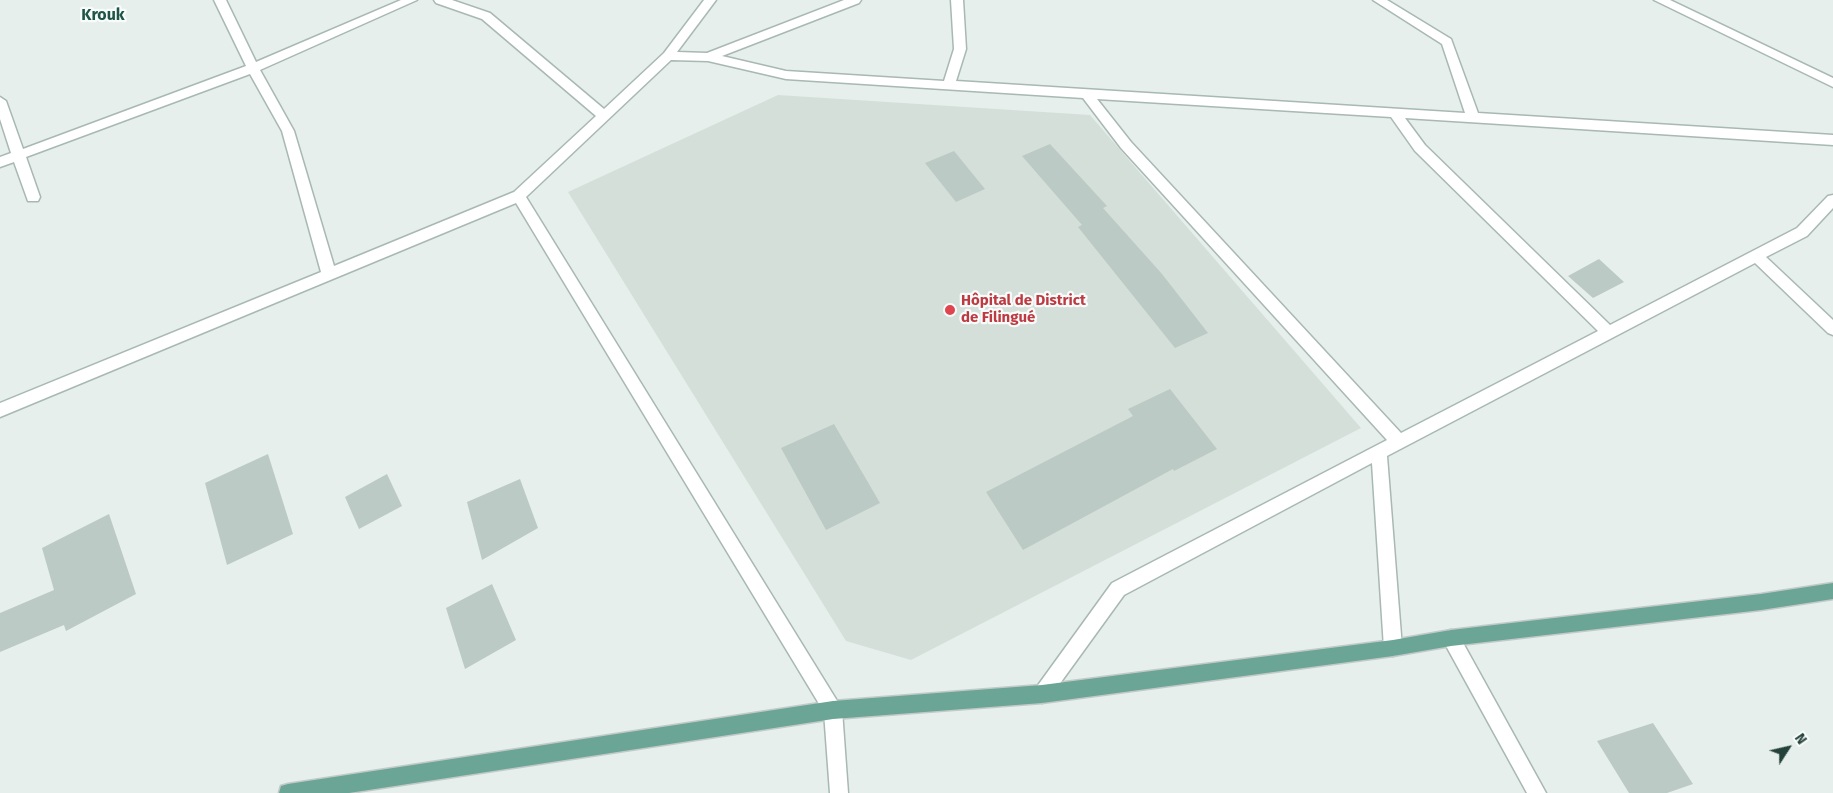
<!DOCTYPE html>
<meta charset="utf-8">
<style>
body{margin:0}
#map{position:relative;width:1833px;height:793px;overflow:hidden;background:#e6efeb;font-family:"Fira Sans",sans-serif}
canvas{display:block}
.north{position:absolute;left:1763px;top:723px;width:50px;height:50px;-webkit-text-stroke:4px #f7fbf9;paint-order:stroke;rotate:55deg;font-size:14px;font-weight:700;line-height:20px;text-align:center;color:#24423a}
.north::after{content:'';display:block;margin:auto;width:18px;height:22px;background:#24423a;clip-path:polygon(50% 0,100% 100%,50% 72%,0 100%)}
</style>
<div id="map">
<canvas width="1833" height="793"></canvas>
<div class="north">N</div>
</div>
<script>
const ctx = document.querySelector('canvas').getContext('2d');
ctx.lineJoin = 'round';
function fill(path, color) {
  ctx.fillStyle = color;
  ctx.fill(path, 'evenodd');
}
function toPath(rows) {
  const path = new Path2D();
  for (const r of rows) {
    path.moveTo(r[0], r[1]);
    for (let i = 2; i < r.length; i += 2) path.lineTo(r[i], r[i + 1]);
  }
  return path;
}
function stroke(path, color, width, dash) {
  ctx.strokeStyle = color;
  ctx.lineWidth = width;
  ctx.lineCap = dash ? 'butt' : 'round';
  ctx.setLineDash(dash || []);
  ctx.stroke(path);
}
function drawText(font, color, halo, rows, align = 'center') {
  ctx.font = font + ' "Fira Sans",sans-serif';
  ctx.lineWidth = 4.5;
  ctx.setLineDash([]);
  ctx.textBaseline = 'middle';
  ctx.strokeStyle = halo;
  ctx.fillStyle = color;
  for (const [text, x, y, turn = 0] of rows) {
    ctx.save();
    ctx.translate(x, y);
    ctx.rotate((+turn || 0) * Math.PI / 180);
    ctx.textAlign = isNaN(turn) ? turn : align;
    if (halo) ctx.strokeText(text, 0, 0);
    ctx.fillText(text, 0, 0);
    ctx.restore();
  }
}
fill(toPath([
 [778,95,1090,115,1361,428,911,660,846,641,568,192]
]), '#d4dfda');
fill(toPath([
 [1050,144,1107,206,1103,208,1162,274,1208,333,1175,348,1078,227,1082,225,1022,156],
 [954,151,985,189,956,202,925,163],
 [1599,259,1624,282,1593,298,1568,276],
 [1170,389,1217,449,1174,471,1173,469,1023,550,986,492,1133,416,1128,409],
 [834,424,880,503,826,530,781,448],
 [268,454,293,534,227,565,205,483],
 [387,474,402,506,359,529,345,497],
 [520,479,538,528,482,560,467,502],
 [109,514,136,594,66,631,64,625,0,652,0,613,54,590,42,548],
 [492,584,516,640,465,669,446,608],
 [1653,723,1693,784,1667,793,1629,793,1597,741]
]), '#bbcac4');
const minor = toPath([
 [214,0,226,0,256,62,401,0,417,0,260,70,294,131,334,266,514,192,596,116,482,19,436,3,434,0,452,0,490,13,604,109,664,53,704,0,716,0,677,52,707,53,844,0,861,0,859,3,722,56,786,71,944,81,954,49,951,0,963,0,966,49,956,81,1465,113,1442,44,1373,0,1387,0,1451,39,1478,113,1833,135,1833,145,1405,118,1425,145,1610,325,1797,228,1828,196,1833,195,1833,208,1807,236,1766,257,1833,320,1833,335,1828,333,1755,263,1387,456,1402,648,1399,654,1393,656,1387,654,1384,648,1372,463,1124,595,1048,700,1042,703,1036,700,1033,694,1036,688,1112,583,1387,440,1121,148,1083,98,786,79,708,61,671,60,526,197,839,704,842,710,848,793,830,793,824,712,516,203,0,417,0,403,321,272,282,131,250,74,26,157,40,197,38,201,28,201,14,162,0,167,0,157,11,153,0,119,0,97,6,101,23,149,246,66,214,0],
 [1097,99,1391,117,1415,151,1598,331,1401,433,1131,142,1097,99],
 [1654,0,1670,0,1833,78,1833,87,1654,0],
 [1451,630,1457,632,1546,793,1527,793,1445,644,1442,638,1445,632,1451,630]
]);
const major = toPath([
 [1833,583,1833,599,1761,610,1451,646,1393,656,1042,703,833,719,349,793,279,793,281,786,288,784,833,701,1042,685,1393,640,1451,630,1761,594,1833,583]
]);
stroke(minor, '#a8b8b2', 3);
stroke(major, '#c2cac8', 3);
fill(minor, '#fff');
fill(major, '#6aa596');
for (const [x, y, r, color] of [
 [950,310,6,"#e0444e"]
]) {
  const dot = new Path2D();
  dot.arc(x, y, r, 0, 2 * Math.PI);
  ctx.fillStyle = color;
  ctx.fill(dot);
  stroke(dot, '#f7fbf9', 2);
}
drawText('bold 15px', '#be3a42', '#f7fbf9', [
 ["Hôpital de District",961,301],
 ["de Filingué",961,318]
], 'left');
drawText('bold 16px', '#1f5548', '#f7fbf9', [
 ["Krouk",103,16]
]);
</script>
